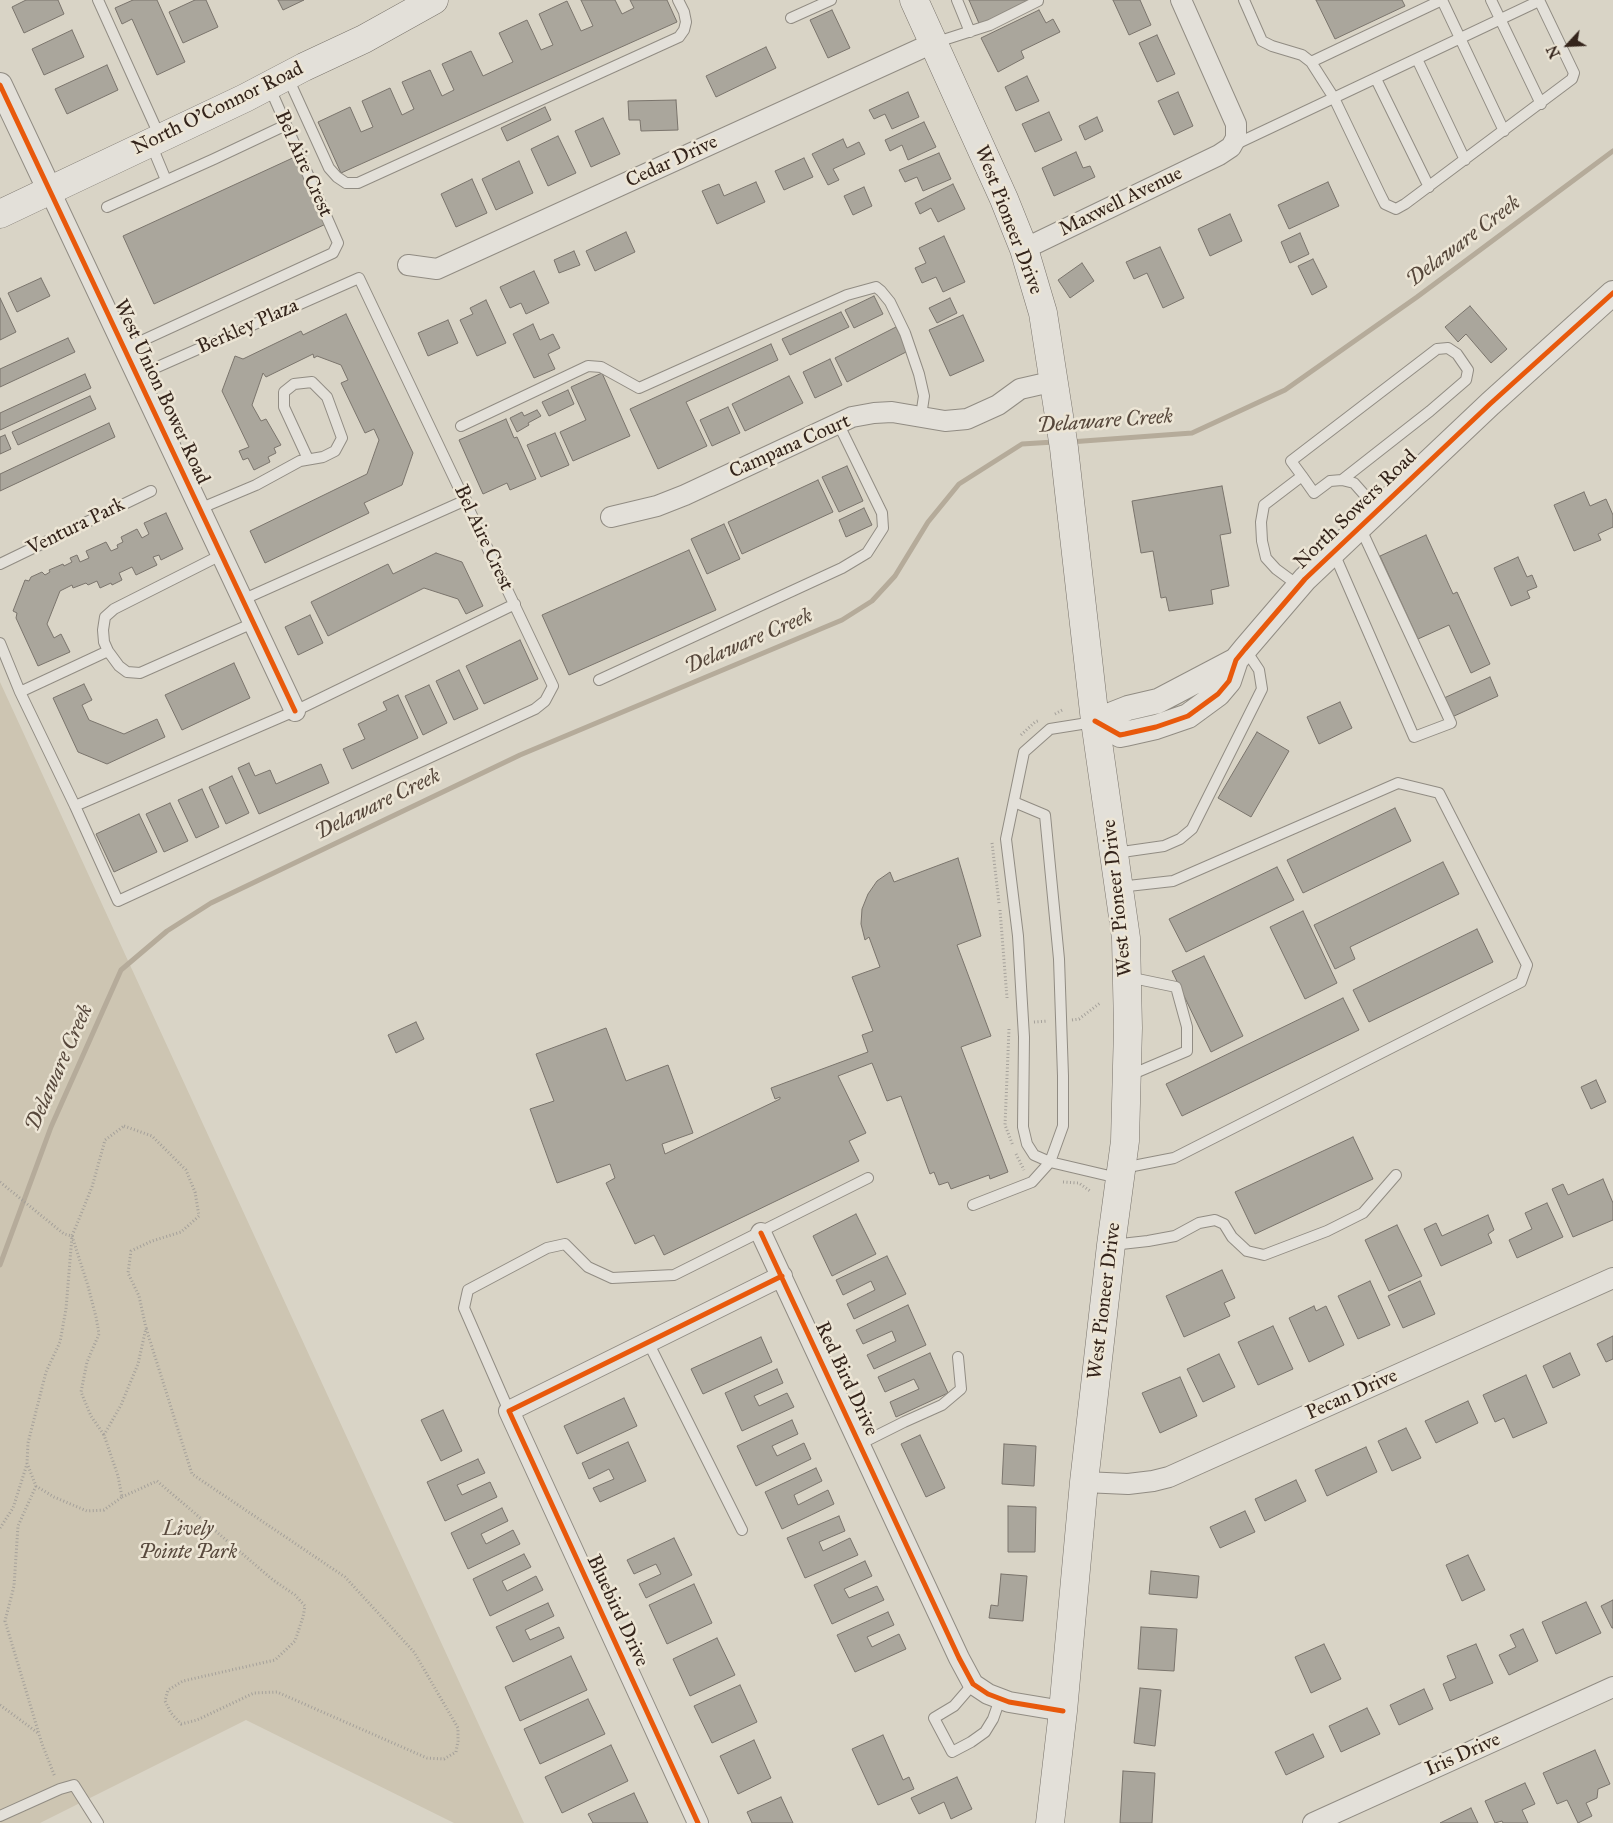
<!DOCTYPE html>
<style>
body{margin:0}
#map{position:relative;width:1613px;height:1823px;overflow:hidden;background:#d9d4c6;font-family:"IM FELL Great Primer",serif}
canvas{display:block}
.north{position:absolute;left:1543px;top:20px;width:50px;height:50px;-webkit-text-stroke:4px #ece5d5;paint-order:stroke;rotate:245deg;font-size:14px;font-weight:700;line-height:20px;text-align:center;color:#34241b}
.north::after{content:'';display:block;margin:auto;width:18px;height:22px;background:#34241b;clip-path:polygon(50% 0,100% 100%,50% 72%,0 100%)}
</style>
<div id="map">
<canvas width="1613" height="1823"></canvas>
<div class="north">N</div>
</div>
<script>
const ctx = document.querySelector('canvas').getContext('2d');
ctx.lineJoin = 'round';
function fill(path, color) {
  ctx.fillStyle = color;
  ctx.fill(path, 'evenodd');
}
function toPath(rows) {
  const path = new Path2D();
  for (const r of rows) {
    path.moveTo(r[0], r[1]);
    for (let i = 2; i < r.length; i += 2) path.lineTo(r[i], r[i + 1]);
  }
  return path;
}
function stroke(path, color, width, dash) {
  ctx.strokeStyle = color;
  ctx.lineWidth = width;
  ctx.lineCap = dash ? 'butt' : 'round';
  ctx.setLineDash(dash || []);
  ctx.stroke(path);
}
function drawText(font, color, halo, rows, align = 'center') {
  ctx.font = font + ' "IM FELL Great Primer",serif';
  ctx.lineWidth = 5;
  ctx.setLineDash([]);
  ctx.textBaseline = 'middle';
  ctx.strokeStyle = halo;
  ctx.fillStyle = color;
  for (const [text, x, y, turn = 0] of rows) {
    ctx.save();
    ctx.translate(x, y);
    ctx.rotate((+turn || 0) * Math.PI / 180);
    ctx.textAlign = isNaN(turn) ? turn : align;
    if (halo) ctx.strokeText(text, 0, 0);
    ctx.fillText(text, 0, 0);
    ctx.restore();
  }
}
fill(toPath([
 [0,682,524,1823,454,1823,246,1720,40,1823,0,1823]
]), '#cdc5b2');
stroke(toPath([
 [1070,442,1192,433,1285,390,1417,297,1613,151],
 [0,1265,51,1127,121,970,167,931,211,903,520,755,842,620,872,601,895,576,928,522,959,484,1022,444,1054,442]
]), '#b5ab9a', 5);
const building = toPath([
 [26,0,58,0,64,14,24,33,12,7,26,0],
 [133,0,157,0,185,62,157,75,132,19,122,24,115,8,133,0],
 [195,0,206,0,218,27,183,43,169,12,195,0],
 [278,0,304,0,283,10,278,0],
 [581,0,615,0,622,14,634,8,630,0,667,0,677,22,341,173,318,122,350,107,361,132,373,127,362,101,390,88,402,115,414,109,402,82,430,70,442,96,454,90,442,64,471,51,483,76,513,62,499,33,527,20,541,50,553,45,539,14,567,1,581,31,593,26,581,0],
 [969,0,1030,0,981,28,969,0],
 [1113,0,1140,0,1151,25,1129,35,1113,0],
 [1316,0,1402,0,1405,6,1335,39,1316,0],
 [832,10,850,48,828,58,810,20,832,10],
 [1039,10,1046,23,1053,19,1060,32,1021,51,1024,58,998,72,981,38,1039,10],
 [72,30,84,57,44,75,32,49,72,30],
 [1157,35,1175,74,1157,82,1139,43,1157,35],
 [766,47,776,68,716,97,706,76,766,47],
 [107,65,118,90,67,114,55,89,107,65],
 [1027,76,1039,101,1016,111,1005,87,1027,76],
 [908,92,919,117,892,129,885,114,874,119,869,110,908,92],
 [1178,92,1193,126,1174,135,1158,101,1178,92],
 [676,100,678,130,641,131,640,120,629,120,628,101,676,100],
 [545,107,551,120,507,141,501,128,545,107],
 [1049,112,1062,140,1035,152,1022,124,1049,112],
 [1097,117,1103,131,1085,140,1079,126,1097,117],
 [603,118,620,154,591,167,575,131,603,118],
 [924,122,936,147,908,160,902,145,890,151,885,140,924,122],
 [558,136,576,173,548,186,531,149,558,136],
 [843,139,847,148,859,142,865,154,833,169,839,180,828,185,812,154,843,139],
 [1076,152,1083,168,1090,166,1095,177,1054,196,1042,168,1076,152],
 [939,153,951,179,923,191,917,177,905,182,899,170,939,153],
 [297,156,328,223,154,304,123,236,297,156],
 [804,158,813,177,784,190,775,171,804,158],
 [519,161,533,193,496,210,482,179,519,161],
 [472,179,487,213,456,227,441,194,472,179],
 [756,182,765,202,717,224,702,191,719,184,724,196,756,182],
 [1328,182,1339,206,1289,229,1278,205,1328,182],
 [953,184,965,209,938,222,931,208,920,214,915,203,953,184],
 [864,187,872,206,853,215,844,196,864,187],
 [1230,214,1242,241,1210,256,1198,229,1230,214],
 [626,232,635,252,595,271,586,251,626,232],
 [1300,233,1309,254,1290,263,1281,242,1300,233],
 [944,236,965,282,943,292,936,277,922,283,915,268,926,263,919,248,944,236],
 [1160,247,1184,298,1163,308,1147,273,1134,279,1126,262,1160,247],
 [574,251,580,265,559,273,554,260,574,251],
 [1313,259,1327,287,1312,295,1298,266,1313,259],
 [1082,263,1094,281,1070,298,1058,280,1082,263],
 [534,271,549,303,526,314,521,303,510,308,500,287,534,271],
 [41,278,50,296,17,312,8,293,41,278],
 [874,296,883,314,854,328,845,310,874,296],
 [0,298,16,332,0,340,0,298],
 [950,298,957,313,937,323,929,308,950,298],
 [486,300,506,343,477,356,460,320,473,314,470,308,486,300],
 [1470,306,1507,349,1491,363,1466,334,1458,342,1445,327,1470,306],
 [841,312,849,327,790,355,782,339,841,312],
 [346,314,413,453,402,485,364,503,369,513,265,563,250,531,367,474,379,440,374,429,365,433,341,383,348,380,341,365,317,356,314,358,313,354,266,377,263,373,252,405,261,421,266,419,281,445,274,448,276,453,268,457,270,462,254,470,248,458,243,460,239,451,249,447,222,391,235,356,243,359,301,331,303,335,346,314],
 [963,315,984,361,950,376,929,330,963,315],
 [448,320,458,343,428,356,418,333,448,320],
 [533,324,540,340,553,334,560,348,548,354,555,369,534,378,513,334,533,324],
 [896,327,908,351,847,382,835,358,896,327],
 [68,338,75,352,0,387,0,369,68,338],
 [771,344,778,360,686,402,707,446,658,469,630,409,771,344],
 [830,359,842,385,815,398,803,372,830,359],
 [602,373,630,436,573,461,560,432,586,420,571,387,602,373],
 [85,374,91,388,0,430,0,413,85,374],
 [789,376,803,403,745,431,732,404,789,376],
 [568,390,574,404,549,416,542,402,568,390],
 [90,396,96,409,18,445,12,432,90,396],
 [728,407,740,433,712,446,700,420,728,407],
 [537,410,541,416,528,423,529,425,517,432,510,418,522,412,524,416,537,410],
 [506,419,514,438,517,437,536,479,510,490,507,483,483,494,459,440,506,419],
 [109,423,115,437,0,491,0,474,109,423],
 [555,433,569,465,541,477,527,445,555,433],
 [5,435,11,449,0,454,0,437,5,435],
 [847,466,863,501,839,512,822,477,847,466],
 [818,480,833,512,742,554,728,522,818,480],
 [1222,486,1231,533,1220,535,1229,586,1211,590,1213,604,1169,611,1166,597,1161,598,1153,551,1141,553,1132,501,1222,486],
 [1584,492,1590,506,1606,499,1613,515,1613,527,1598,534,1601,540,1574,551,1554,505,1584,492],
 [864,508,872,525,846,537,839,520,864,508],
 [166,513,183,549,161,560,159,555,153,557,157,565,136,575,132,567,119,573,122,580,112,585,111,583,100,588,97,581,88,585,86,583,73,588,72,585,60,591,47,624,54,638,61,634,70,652,38,666,16,618,17,613,13,611,25,580,29,581,31,577,42,572,45,575,50,572,49,570,63,564,64,566,72,562,70,558,77,555,80,562,89,558,86,551,106,542,111,551,118,548,117,545,123,542,121,537,137,529,142,538,149,534,144,523,166,513],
 [724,524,740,559,707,574,691,539,724,524],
 [1426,535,1453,594,1457,592,1490,664,1471,673,1449,625,1418,639,1380,556,1426,535],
 [689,550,716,610,569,675,542,615,689,550],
 [436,553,462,562,483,606,466,614,458,599,424,588,328,636,311,602,388,564,393,574,436,553],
 [1518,557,1527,577,1532,575,1537,587,1527,591,1530,598,1511,606,1494,568,1518,557],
 [310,615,323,643,298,655,285,627,310,615],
 [520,640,538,679,484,704,466,666,520,640],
 [234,663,250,698,182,730,165,695,234,663],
 [459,670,478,709,454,720,436,681,459,670],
 [1490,677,1498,696,1452,717,1444,698,1490,677],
 [84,684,92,700,82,705,89,720,124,734,157,719,165,737,107,764,78,752,53,698,84,684],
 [429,685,447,723,423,735,405,696,429,685],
 [398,695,418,738,352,769,343,749,365,739,358,724,387,710,383,702,398,695],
 [1340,702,1352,728,1319,744,1307,717,1340,702],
 [1257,732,1289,751,1251,817,1218,798,1257,732],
 [249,763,255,776,270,770,276,784,321,764,329,783,259,814,238,768,249,763],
 [232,776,249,813,226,824,209,787,232,776],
 [202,789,219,827,196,838,178,800,202,789],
 [170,803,188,841,164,852,146,814,170,803],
 [1395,808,1411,841,1303,893,1287,860,1395,808],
 [139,814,157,852,114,872,96,834,139,814],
 [958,858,981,936,957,945,991,1036,961,1047,1008,1172,990,1179,989,1175,951,1189,948,1182,939,1185,934,1172,930,1174,901,1096,887,1101,872,1063,838,1076,866,1133,849,1141,859,1161,664,1255,654,1235,635,1244,606,1183,615,1178,610,1164,557,1183,530,1109,554,1101,536,1054,606,1028,626,1081,668,1065,693,1133,662,1144,665,1154,780,1099,780,1097,775,1099,771,1088,868,1052,862,1035,873,1031,852,977,880,967,869,937,865,940,861,924,862,909,868,894,877,881,890,872,894,882,958,858],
 [1443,862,1459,894,1350,947,1355,959,1335,969,1314,925,1443,862],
 [1277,867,1294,900,1186,952,1169,919,1277,867],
 [1303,911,1337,983,1305,999,1270,927,1303,911],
 [1477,929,1493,962,1369,1022,1353,990,1477,929],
 [1204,956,1243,1036,1211,1052,1172,971,1204,956],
 [1343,998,1359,1030,1182,1116,1166,1084,1343,998],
 [416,1022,424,1039,396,1053,388,1035,416,1022],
 [1596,1080,1606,1102,1591,1109,1581,1087,1596,1080],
 [1353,1137,1373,1179,1255,1234,1235,1192,1353,1137],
 [1603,1179,1613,1203,1613,1220,1573,1237,1552,1189,1563,1184,1568,1195,1603,1179],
 [1547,1203,1563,1237,1517,1258,1509,1240,1532,1229,1525,1213,1547,1203],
 [856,1214,876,1254,832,1276,813,1236,856,1214],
 [1488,1215,1494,1230,1488,1234,1492,1243,1441,1266,1424,1229,1436,1223,1442,1236,1488,1215],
 [1397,1225,1422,1276,1389,1291,1365,1240,1397,1225],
 [887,1256,906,1294,854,1319,847,1304,875,1290,871,1281,843,1295,836,1280,887,1256],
 [1222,1270,1235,1298,1224,1303,1230,1316,1184,1337,1166,1296,1222,1270],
 [1370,1281,1390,1325,1358,1339,1338,1296,1370,1281],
 [1420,1281,1435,1314,1403,1328,1388,1296,1420,1281],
 [908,1305,926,1345,874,1369,867,1355,896,1341,892,1331,863,1344,856,1330,908,1305],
 [1314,1306,1316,1311,1326,1306,1344,1345,1309,1362,1289,1318,1314,1306],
 [1273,1326,1293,1369,1258,1385,1238,1342,1273,1326],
 [1613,1336,1613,1359,1606,1362,1597,1344,1613,1336],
 [761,1337,772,1362,703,1394,691,1369,761,1337],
 [930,1353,948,1393,896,1417,890,1402,919,1389,914,1379,885,1392,878,1377,930,1353],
 [1570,1353,1580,1375,1553,1388,1543,1366,1570,1353],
 [1219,1354,1235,1387,1203,1402,1187,1369,1219,1354],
 [777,1369,783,1383,754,1396,759,1406,787,1393,794,1407,742,1431,725,1393,777,1369],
 [1526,1375,1547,1423,1513,1438,1504,1418,1495,1422,1483,1395,1526,1375],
 [1180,1377,1197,1416,1160,1433,1142,1393,1180,1377],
 [624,1398,637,1426,577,1454,564,1426,624,1398],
 [1468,1401,1478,1423,1436,1443,1425,1421,1468,1401],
 [443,1410,462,1451,441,1461,421,1420,443,1410],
 [792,1420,798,1434,772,1446,777,1456,804,1443,811,1459,756,1486,737,1446,792,1420],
 [1406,1428,1421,1458,1392,1471,1378,1441,1406,1428],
 [920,1435,945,1488,926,1497,901,1444,920,1435],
 [628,1442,646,1481,600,1502,593,1488,614,1479,609,1469,589,1479,582,1463,628,1442],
 [1004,1444,1036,1446,1034,1486,1002,1484,1004,1444],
 [1366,1447,1377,1472,1327,1496,1315,1470,1366,1447],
 [478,1459,485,1473,457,1485,462,1495,490,1482,497,1497,445,1521,427,1482,478,1459],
 [816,1468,822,1481,794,1495,798,1505,828,1490,834,1504,782,1529,765,1492,816,1468],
 [1296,1480,1306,1501,1265,1521,1255,1499,1296,1480],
 [1008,1506,1036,1507,1035,1552,1008,1552,1008,1506],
 [502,1508,508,1521,481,1534,486,1544,513,1530,520,1544,468,1569,451,1533,502,1508],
 [1245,1511,1255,1532,1220,1548,1210,1527,1245,1511],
 [839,1516,845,1531,819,1542,823,1551,850,1538,858,1555,805,1578,787,1538,839,1516],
 [674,1538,692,1575,646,1598,639,1584,661,1574,656,1564,634,1574,627,1560,674,1538],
 [524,1554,531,1567,502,1581,507,1591,536,1576,543,1590,490,1616,473,1579,524,1554],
 [1468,1555,1485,1590,1462,1601,1446,1565,1468,1555],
 [865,1561,872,1576,844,1589,849,1598,877,1586,884,1600,832,1624,814,1585,865,1561],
 [1151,1571,1199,1576,1197,1598,1149,1594,1151,1571],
 [1001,1574,1027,1576,1023,1621,989,1618,991,1605,998,1606,1001,1574],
 [694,1584,712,1623,667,1644,649,1605,694,1584],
 [1613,1600,1613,1628,1612,1628,1601,1606,1613,1600],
 [1586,1602,1601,1633,1556,1654,1542,1622,1586,1602],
 [548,1603,554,1616,525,1630,530,1640,559,1627,564,1638,513,1662,496,1627,548,1603],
 [888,1612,894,1625,867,1637,872,1647,899,1634,906,1649,855,1672,837,1635,888,1612],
 [1141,1627,1177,1629,1174,1671,1138,1669,1141,1627],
 [1523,1629,1538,1661,1509,1675,1499,1655,1516,1647,1510,1635,1523,1629],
 [717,1638,735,1675,690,1696,673,1659,717,1638],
 [1324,1644,1341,1679,1311,1693,1295,1657,1324,1644],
 [1476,1644,1493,1683,1450,1701,1443,1684,1456,1678,1447,1656,1476,1644],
 [571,1656,587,1690,520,1721,505,1687,571,1656],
 [740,1685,757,1722,712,1743,694,1706,740,1685],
 [1140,1688,1161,1690,1155,1746,1134,1743,1140,1688],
 [1424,1689,1433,1709,1399,1725,1390,1705,1424,1689],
 [588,1699,605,1734,540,1764,524,1729,588,1699],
 [1367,1708,1380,1734,1341,1752,1329,1726,1367,1708],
 [1313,1734,1324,1757,1286,1775,1275,1752,1313,1734],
 [883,1735,903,1780,909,1777,914,1789,878,1805,852,1749,883,1735],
 [754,1740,771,1778,738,1794,720,1756,754,1740],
 [611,1745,628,1781,562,1813,545,1777,611,1745],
 [1595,1750,1610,1784,1598,1789,1597,1798,1586,1803,1592,1816,1578,1823,1567,1800,1557,1804,1543,1773,1595,1750],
 [1123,1771,1155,1773,1152,1823,1120,1823,1123,1771],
 [957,1777,972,1809,951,1819,944,1802,919,1814,911,1798,957,1777],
 [1525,1783,1535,1804,1522,1810,1528,1823,1503,1823,1502,1821,1495,1823,1485,1801,1525,1783],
 [634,1793,648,1823,593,1823,588,1814,634,1793],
 [781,1797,793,1823,752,1823,747,1812,781,1797],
 [1471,1808,1478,1823,1440,1823,1471,1808]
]);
fill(building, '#aaa69c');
stroke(building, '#7a746c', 1);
const service = toPath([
 [98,0,160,137],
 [957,0,970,32],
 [1244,0,1262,41,1272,46,1302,55,1311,62,1334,98,1380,194,1385,204,1396,209,1405,204,1572,79,1574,73,1539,0],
 [1491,0,1541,104],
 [791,18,831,0],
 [934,43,990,25,1038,1,1038,0],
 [1417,59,1465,160],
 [1311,62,1442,0,1504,131],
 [288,78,329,168,337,177,346,183,358,183,679,37,684,30,686,22,684,12,678,0],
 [1376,79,1429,187],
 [151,144,166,180],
 [1234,145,1539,1],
 [107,207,214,159,286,125],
 [124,349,333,253,338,243,269,86],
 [461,426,588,366,601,367,639,388,847,295,876,287,881,291,890,302,905,333,919,374,924,396,921,416],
 [1302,476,1291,461,1437,349,1448,348,1457,354,1468,370,1466,380,1430,411,1342,480],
 [199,509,256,485,300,461,323,457,335,451,342,438,327,397,312,382,294,384,284,392,284,407,308,459],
 [1333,551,1414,737,1451,723,1360,527],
 [221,555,114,609,105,617,103,630,104,642,108,651,119,666,127,672,140,673,253,623],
 [0,564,151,491],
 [1299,586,1276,569,1266,558,1262,541,1261,522,1264,505,1302,476,1314,493,1330,481,1342,480,1354,483,1377,509],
 [242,600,466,500],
 [0,643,20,692,75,806,118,901,535,709,545,701,553,686,359,278,137,376],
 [599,680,842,568,867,553,883,528,882,513,838,423],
 [20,692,108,651],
 [1094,722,1050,729,1024,752,1006,839,1018,936,1024,1037,1023,1127,1027,1144,1034,1155,1050,1162,1118,1178],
 [75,806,295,711,515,604],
 [1115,853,1164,846,1180,839,1192,829,1262,689,1259,670,1245,649],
 [1119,887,1173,881,1398,783,1439,793,1527,965,1521,982,1174,1158,1123,1168],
 [1128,977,1176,987,1187,1027,1187,1051,1128,1076],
 [973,1205,1032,1182,1050,1162,1063,1126,1063,1076,1059,959,1045,815,1014,802],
 [1112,1245,1148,1241,1175,1236,1199,1223,1215,1220,1224,1224,1232,1237,1247,1251,1264,1255,1327,1231,1363,1213,1396,1175],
 [648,1342,742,1530],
 [509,1411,464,1308,468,1290,547,1248,565,1244,588,1267,612,1278,674,1275,868,1178],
 [860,1444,904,1422,942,1405,961,1389,958,1357],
 [973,1684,954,1706,934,1718,952,1752,971,1742,985,1732,993,1719,1000,1699],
 [0,1816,60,1789,74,1785,98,1823]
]);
const minor = toPath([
 [50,191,295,711],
 [1024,249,1219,155,1231,147,1236,138,1236,124,1181,0],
 [408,265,437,269,933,43],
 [611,517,657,506,685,495,852,417,874,413,892,412,945,421,967,419,998,405,1020,389,1055,381],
 [761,1233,959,1658,973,1684,988,1694,1009,1702,1063,1711],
 [1084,1482,1128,1484,1153,1481,1169,1477,1613,1278],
 [698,1823,509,1411,782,1276],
 [1313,1823,1613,1687]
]);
const tertiary = toPath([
 [0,85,50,191],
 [1095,721,1120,735,1125,734,1156,727,1188,716,1218,694,1229,681,1236,660,1245,649,1305,579,1490,404,1613,293],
 [1095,721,1128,708,1158,701,1236,660]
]);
const secondary = toPath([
 [914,0,1004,199,1024,249,1043,313,1064,448,1095,721,1126,938,1128,1028,1125,1141,1111,1245,1084,1482,1063,1711,1050,1823],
 [0,214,245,98,304,67,364,39,434,0]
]);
stroke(service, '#918c83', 12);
stroke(minor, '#918c83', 22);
stroke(tertiary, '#918c83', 26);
stroke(secondary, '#7a746c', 29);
stroke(toPath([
 [1055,714,1064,709],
 [1021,735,1035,722,1040,720],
 [992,843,999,903],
 [1000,910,1007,998],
 [1072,1020,1079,1019,1100,1003],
 [1034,1022,1048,1021],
 [1009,1029,1005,1125,1013,1146],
 [124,1126,152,1136,186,1170,195,1192,199,1216,181,1232,152,1241,131,1251,128,1273,139,1296,146,1328,138,1364,121,1405,104,1435,118,1476,122,1497,104,1510,87,1511,54,1497,36,1486,27,1463,28,1443,46,1372,60,1342,66,1309,72,1236,92,1187,105,1140,124,1126],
 [1016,1154,1024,1170],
 [0,1182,64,1234,72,1236,88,1286,96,1317,99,1334,87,1362,81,1392,91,1416,104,1435],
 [1063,1182,1079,1183,1090,1191],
 [36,1486,18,1526,14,1586,5,1621,42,1744,55,1777],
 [122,1497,157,1481,273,1580,295,1595,305,1606,303,1617,295,1641,275,1660,183,1681,168,1690,165,1701,171,1713,181,1724,197,1720,254,1693,277,1692,427,1758,444,1759,456,1752,458,1741,458,1728,414,1652,345,1577,192,1474,146,1328],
 [0,1528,13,1508,27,1464],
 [0,1705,38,1733]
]), '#a4a09a', 3, [1, 2.5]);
stroke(service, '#e3e0d9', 10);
stroke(minor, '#e3e0d9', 20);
stroke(tertiary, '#e3e0d9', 24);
stroke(secondary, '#e3e0d9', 28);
stroke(toPath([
 [0,85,295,711],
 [1095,721,1120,735,1125,734,1156,727,1188,716,1218,694,1229,681,1236,660,1245,649,1305,579,1490,404,1613,293],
 [761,1233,959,1658,973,1684,988,1694,1009,1702,1063,1711],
 [698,1823,509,1411,782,1276]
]), '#e8590c', 5);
drawText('20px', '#34241b', '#ece5d5', [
 ["North O'Connor Road",218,109,-26],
 ["Cedar Drive",672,162,-25],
 ["Bel Aire Crest",303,164,66],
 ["Maxwell Avenue",1121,202,-26],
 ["West Pioneer Drive",1008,220,69],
 ["Berkley Plaza",248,327,-24],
 ["West Union Bower Road",161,392,65],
 ["Campana Court",790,447,-24],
 ["North Sowers Road",1356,510,-44],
 ["Ventura Park",76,527,-26],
 ["Bel Aire Crest",483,538,65],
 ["West Pioneer Drive",1118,898,-96],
 ["West Pioneer Drive",1105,1301,-83],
 ["Red Bird Drive",846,1379,65],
 ["Pecan Drive",1352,1395,-24],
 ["Bluebird Drive",617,1611,65],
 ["Iris Drive",1463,1755,-24]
]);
drawText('italic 20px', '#58493d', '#ece5d5', [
 ["Lively",188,1530],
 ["Pointe Park",188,1553]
]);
drawText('italic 21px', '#56473b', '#ece5d5', [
 ["Delaware Creek",1464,242,-37],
 ["Delaware Creek",1105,422,-4],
 ["Delaware Creek",749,642,-23],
 ["Delaware Creek",378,805,-26],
 ["Delaware Creek",60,1068,-66]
]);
</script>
